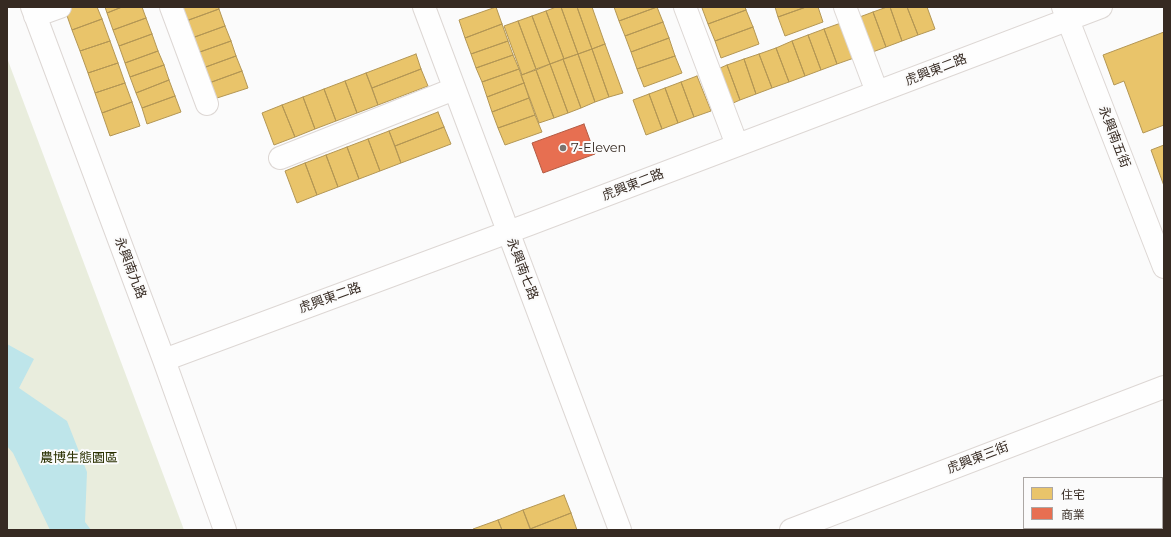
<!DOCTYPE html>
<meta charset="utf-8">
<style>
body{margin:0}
#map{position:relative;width:1171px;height:537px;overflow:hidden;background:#fbfbfb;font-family:Montserrat,"Noto Sans TC",sans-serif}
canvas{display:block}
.frame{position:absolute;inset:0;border:8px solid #362a22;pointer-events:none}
.legend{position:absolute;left:1023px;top:477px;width:140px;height:52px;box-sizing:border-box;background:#fbfbfb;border:1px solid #aca7a4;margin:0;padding:5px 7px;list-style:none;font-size:12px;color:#362a22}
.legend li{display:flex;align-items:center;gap:8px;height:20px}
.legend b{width:20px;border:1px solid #aca7a4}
</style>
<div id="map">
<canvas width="1171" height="537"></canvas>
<div class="frame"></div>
<ul class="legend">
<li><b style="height:11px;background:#e9c46a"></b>住宅</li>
<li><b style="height:11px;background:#e76f51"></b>商業</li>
</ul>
</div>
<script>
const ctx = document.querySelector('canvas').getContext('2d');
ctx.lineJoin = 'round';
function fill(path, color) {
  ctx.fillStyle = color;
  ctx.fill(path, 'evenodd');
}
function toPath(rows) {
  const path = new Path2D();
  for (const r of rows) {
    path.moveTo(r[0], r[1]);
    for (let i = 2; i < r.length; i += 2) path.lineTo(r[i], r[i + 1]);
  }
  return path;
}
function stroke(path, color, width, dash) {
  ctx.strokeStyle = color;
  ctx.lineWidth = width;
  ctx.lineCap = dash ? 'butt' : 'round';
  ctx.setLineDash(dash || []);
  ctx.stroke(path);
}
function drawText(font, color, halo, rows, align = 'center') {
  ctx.font = font + ' Montserrat,"Noto Sans TC",sans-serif';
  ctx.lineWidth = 4;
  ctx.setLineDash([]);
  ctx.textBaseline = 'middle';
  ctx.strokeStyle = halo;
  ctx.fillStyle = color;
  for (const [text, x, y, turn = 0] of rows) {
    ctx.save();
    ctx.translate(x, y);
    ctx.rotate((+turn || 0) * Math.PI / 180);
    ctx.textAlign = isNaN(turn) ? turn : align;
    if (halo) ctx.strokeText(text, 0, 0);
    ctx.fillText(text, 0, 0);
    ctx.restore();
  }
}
fill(toPath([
 [7,58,184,530,7,530]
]), '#e9eddd');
fill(toPath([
 [7,344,34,359,19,388,67,421,87,472,85,522,91,530,50,530,13,453,7,446]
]), '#bee5ea');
const homes = toPath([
 [72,7,97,7,102,19,72,30,65,10,72,7],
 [105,7,122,7,107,13,105,7],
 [122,7,142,7,146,18,113,30,107,13,122,7],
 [180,7,218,7,219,9,186,21,180,7],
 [496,7,502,24,465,38,459,20,496,7],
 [556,7,561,7,578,54,564,59,546,11,556,7],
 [561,7,577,7,592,49,578,54,561,7],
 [577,7,592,7,605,44,592,49,577,7],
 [614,7,657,7,619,21,614,7],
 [657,7,663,22,625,36,619,21,657,7],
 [705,7,745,7,746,10,708,24,702,8,705,7],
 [775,7,806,7,778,17,775,7],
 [806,7,818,7,823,22,785,36,778,17,806,7],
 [887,7,890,7,902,41,886,47,873,12,887,7],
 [890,7,907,7,918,35,902,41,890,7],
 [907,7,927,7,935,29,918,35,907,7],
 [219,9,225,26,192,38,186,21,219,9],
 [746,10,753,27,715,41,708,24,746,10],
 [546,11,564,59,550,64,532,16,546,11],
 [873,12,886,47,870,53,857,18,873,12],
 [532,16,550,64,536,69,518,21,532,16],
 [146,18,152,34,119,46,113,30,146,18],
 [102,19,110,41,80,51,72,30,102,19],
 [518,21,536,69,522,75,504,26,518,21],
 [663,22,669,38,631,52,625,36,663,22],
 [841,23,854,58,837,64,824,29,841,23],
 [502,24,508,41,471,54,465,38,502,24],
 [225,26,231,41,197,53,192,38,225,26],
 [753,27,759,44,721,58,715,41,753,27],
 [824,29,837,64,821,70,808,35,824,29],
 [1164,32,1164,125,1143,133,1124,81,1114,85,1103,55,1164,32],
 [152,34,158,51,125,63,119,46,152,34],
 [808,35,821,70,805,76,792,41,808,35],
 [669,38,675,56,637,69,631,52,669,38],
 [110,41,118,63,88,73,80,51,110,41],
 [231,41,236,56,203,68,197,53,231,41],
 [508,41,513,55,476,68,471,54,508,41],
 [792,41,805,76,789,82,776,48,792,41],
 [605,44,623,93,609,97,592,49,605,44],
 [776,48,789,82,772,88,759,54,776,48],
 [592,49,609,97,595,102,578,54,592,49],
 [158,51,164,65,130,77,125,63,158,51],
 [416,54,421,69,372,88,366,73,416,54],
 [578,54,595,102,581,108,563,59,578,54],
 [759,54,772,88,756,94,744,59,759,54],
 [513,55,519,69,482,82,476,68,513,55],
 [236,56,242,71,209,83,203,68,236,56],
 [675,56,682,73,644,87,637,69,675,56],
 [563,59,581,108,568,113,550,64,563,59],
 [744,59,756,94,740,100,727,65,744,59],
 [118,63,125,83,95,93,88,73,118,63],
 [550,64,568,113,554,118,536,70,550,64],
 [164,65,169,80,136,93,130,77,164,65],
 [727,65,740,100,724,107,711,72,727,65],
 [421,69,428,86,378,105,372,88,421,69],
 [519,69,524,83,487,97,482,82,519,69],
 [536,70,554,118,539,123,521,75,536,70],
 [242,71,248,88,214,99,209,83,242,71],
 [366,73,378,105,357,113,345,81,366,73],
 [697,76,711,111,694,117,681,82,697,76],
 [169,80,175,96,142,108,136,93,169,80],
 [345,81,357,113,336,121,324,89,345,81],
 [681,82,694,117,678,123,665,88,681,82],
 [125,83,132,102,102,113,95,93,125,83],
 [524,83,529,98,492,112,487,97,524,83],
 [665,88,678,123,662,129,649,94,665,88],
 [324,89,336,121,315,129,303,97,324,89],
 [649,94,662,129,646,135,633,100,649,94],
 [175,96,181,112,147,124,142,108,175,96],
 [303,97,315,129,295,137,282,105,303,97],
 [529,98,535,115,498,128,492,112,529,98],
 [132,102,140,126,110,136,102,113,132,102],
 [282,105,295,137,274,145,262,113,282,105],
 [438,112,444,127,395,146,389,131,438,112],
 [535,115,542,132,505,145,498,128,535,115],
 [444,127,451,144,401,163,395,146,444,127],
 [389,131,401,163,380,171,368,139,389,131],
 [368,139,380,171,359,179,347,147,368,139],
 [1164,145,1164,186,1151,150,1164,145],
 [347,147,359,179,338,187,326,155,347,147],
 [326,155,338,187,317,195,305,163,326,155],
 [305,163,317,195,297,203,285,171,305,163],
 [564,495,571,513,530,529,523,510,564,495],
 [523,510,531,530,502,530,498,520,523,510],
 [571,513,577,530,531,530,530,529,571,513],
 [498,520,502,530,474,530,473,529,498,520]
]);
fill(homes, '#e9c46a');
stroke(homes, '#b39654', 1);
const shops = toPath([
 [584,124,595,154,543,173,532,143,584,124]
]);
fill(shops, '#e76f51');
stroke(shops, '#b25a43', 1);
const minor = toPath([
 [32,7,164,360,225,530],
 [171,7,207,104],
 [424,7,620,530],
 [685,7,737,145],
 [845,7,877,92],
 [1063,7,1164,267],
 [35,16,60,7],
 [280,158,454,89],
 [164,360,530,224,1101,7],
 [791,530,1164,387]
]);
stroke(minor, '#ddd7d4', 24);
stroke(minor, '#fefefe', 22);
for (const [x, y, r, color] of [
 [563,148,4,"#7b736e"]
]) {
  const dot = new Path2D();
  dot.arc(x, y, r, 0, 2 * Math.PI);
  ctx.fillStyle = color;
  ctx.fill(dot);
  stroke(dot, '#fbfbfb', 1.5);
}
drawText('13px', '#362a22', '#fbfbfb', [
 ["虎興東二路",936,70,-21],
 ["永興南五街",1114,137,69],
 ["虎興東二路",633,185,-21],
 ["永興南九路",130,268,69],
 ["永興南七路",522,269,69],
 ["虎興東二路",330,298,-20],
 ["虎興東三街",978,458,-21]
]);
drawText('13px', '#362a22', '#fbfbfb', [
 ["7-Eleven",571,148]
], 'left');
drawText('13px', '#2a3000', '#fbfbfb', [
 ["農博生態園區",79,458]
]);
</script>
